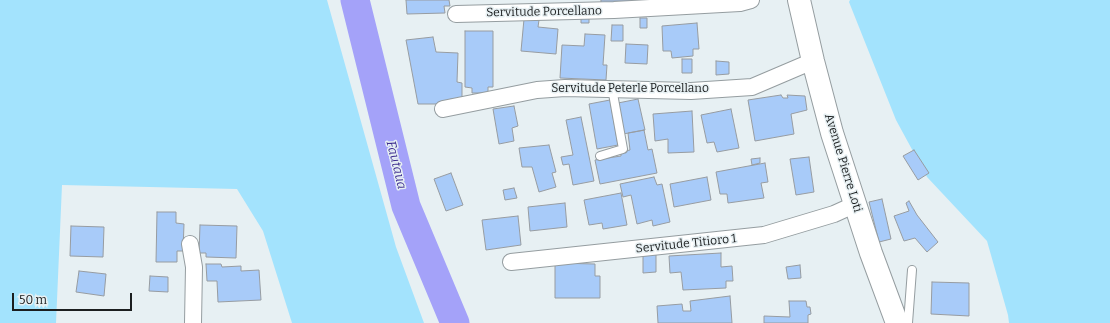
<!DOCTYPE html>
<style>
body{margin:0}
#map{position:relative;width:1110px;height:323px;overflow:hidden;background:#e7f0f3;font-family:Bitter,serif}
canvas{display:block}
.scale{position:absolute;left:12px;top:293px;width:120px;height:18px;box-sizing:border-box;border:2px solid #1b1e1f;border-top:0;padding-left:5px;font-size:12px;line-height:14px;white-space:nowrap;color:#1b1e1f;-webkit-text-stroke:3px #e7f0f3;paint-order:stroke}
</style>
<div id="map">
<canvas width="1110" height="323"></canvas>
<div class="scale">50 m</div>
</div>
<script>
const ctx = document.querySelector('canvas').getContext('2d');
ctx.lineJoin = 'round';
function fill(path, color) {
  ctx.fillStyle = color;
  ctx.fill(path, 'evenodd');
}
function toPath(rows) {
  const path = new Path2D();
  for (const r of rows) {
    path.moveTo(r[0], r[1]);
    for (let i = 2; i < r.length; i += 2) path.lineTo(r[i], r[i + 1]);
  }
  return path;
}
function stroke(path, color, width, dash) {
  ctx.strokeStyle = color;
  ctx.lineWidth = width;
  ctx.lineCap = dash ? 'butt' : 'round';
  ctx.setLineDash(dash || []);
  ctx.stroke(path);
}
function drawText(font, color, halo, rows, align = 'center') {
  ctx.font = font + ' Bitter,serif';
  ctx.lineWidth = 3;
  ctx.setLineDash([]);
  ctx.textBaseline = 'middle';
  ctx.strokeStyle = halo;
  ctx.fillStyle = color;
  for (const [text, x, y, turn = 0] of rows) {
    ctx.save();
    ctx.translate(x, y);
    ctx.rotate((+turn || 0) * Math.PI / 180);
    ctx.textAlign = isNaN(turn) ? turn : align;
    if (halo) ctx.strokeText(text, 0, 0);
    ctx.fillText(text, 0, 0);
    ctx.restore();
  }
}
fill(toPath([
 [0,0,327,0,396,247,424,323,292,323,263,231,237,189,62,185,56,323,0,323],
 [850,0,1110,0,1110,323,1009,323,1008,315,987,241,927,177,896,120,849,2]
]), '#a3e3fd');
stroke(toPath([
 [355,0,406,206,455,323]
]), '#a4a2f9', 29);
const building = toPath([
 [406,0,449,0,450,6,444,6,445,13,407,14,406,0],
 [601,0,632,0,632,2,601,3,601,0],
 [581,17,589,17,589,23,581,23,581,17],
 [640,18,647,18,647,28,640,28,640,18],
 [524,19,539,20,538,27,558,29,556,54,521,51,524,19],
 [697,23,699,49,693,49,693,56,672,58,671,51,663,51,662,26,697,23],
 [612,25,623,25,623,41,611,41,612,25],
 [465,31,493,31,493,87,488,87,488,93,472,93,472,88,465,87,465,31],
 [585,34,605,35,603,65,607,65,606,80,560,78,562,45,584,46,585,34],
 [433,37,436,52,458,53,457,82,462,83,462,100,451,99,440,104,418,104,406,40,433,37],
 [626,44,648,45,647,64,625,63,626,44],
 [682,59,692,59,692,73,682,73,682,59],
 [716,61,729,62,729,74,716,75,716,61],
 [781,95,783,98,788,98,787,95,805,96,807,110,791,114,794,134,755,141,748,100,781,95],
 [638,99,645,130,623,134,618,103,638,99],
 [610,100,618,145,597,149,589,104,610,100],
 [514,106,518,126,512,128,514,141,499,144,493,109,514,106],
 [731,109,739,148,717,152,714,142,707,143,701,115,731,109],
 [692,111,694,152,668,153,668,139,655,141,653,114,692,111],
 [581,117,594,181,573,185,569,164,563,165,561,157,573,155,566,120,581,117],
 [644,130,648,150,652,149,657,173,600,184,595,160,621,156,621,152,630,150,628,133,644,130],
 [549,145,556,172,552,173,556,187,539,192,532,167,522,167,519,148,549,145],
 [914,150,929,173,918,180,903,156,914,150],
 [809,157,814,192,796,195,790,159,809,157],
 [760,158,760,163,752,165,751,159,760,158],
 [765,163,768,182,761,183,764,198,728,203,727,194,720,194,716,172,765,163],
 [451,173,463,205,446,211,434,179,451,173],
 [654,177,657,185,662,184,670,222,653,226,652,220,637,224,631,195,623,197,620,184,654,177],
 [707,177,711,200,674,207,670,184,707,177],
 [514,188,517,198,505,200,503,190,514,188],
 [621,193,627,225,603,229,602,223,589,225,584,200,621,193],
 [882,199,891,239,879,242,869,202,882,199],
 [909,201,917,215,938,242,927,252,915,238,904,241,894,216,909,211,906,203,909,201],
 [565,203,567,227,530,231,528,207,565,203],
 [157,212,176,212,176,223,184,224,183,251,177,251,177,262,156,262,157,212],
 [518,216,521,245,486,250,482,220,518,216],
 [200,225,237,226,236,258,206,257,206,253,199,253,200,225],
 [71,226,104,227,103,257,70,256,71,226],
 [721,253,721,267,732,266,733,281,726,281,726,288,683,290,681,272,670,273,669,256,721,253],
 [656,254,656,272,643,273,643,255,656,254],
 [555,263,595,264,595,276,600,276,600,298,555,298,555,263],
 [206,264,221,264,222,267,241,266,241,271,259,270,261,300,218,302,217,281,207,281,206,264],
 [800,265,801,278,788,279,786,267,800,265],
 [79,271,106,274,104,296,76,292,79,271],
 [150,276,168,277,168,292,149,291,150,276],
 [932,282,969,283,969,316,931,314,932,282],
 [730,296,732,323,658,323,657,306,682,304,683,311,691,311,690,301,730,296],
 [789,301,806,301,807,307,810,307,811,314,808,315,808,323,764,323,764,316,790,317,789,301]
]);
fill(building, '#a8cbf9');
stroke(building, '#979ca1', 1);
const service = toPath([
 [600,156,623,149,612,88],
 [908,323,912,270]
]);
const minor = toPath([
 [456,14,614,10,740,3,751,0],
 [443,109,537,90,565,88,691,91,752,87,813,61],
 [190,244,194,267,193,323],
 [511,262,764,235,834,214,856,204]
]);
const secondary = toPath([
 [799,0,813,61,832,133,871,253,897,323]
]);
stroke(service, '#959da0', 10);
stroke(minor, '#959da0', 18);
stroke(secondary, '#959da0', 24);
stroke(service, '#fff', 8);
stroke(minor, '#fff', 16);
stroke(secondary, '#fff', 22);
drawText('12px', '#1b1e1f', '#e7f0f3', [
 ["Servitude Porcellano",544,12,-1],
 ["Servitude Peterle Porcellano",630,89],
 ["Avenue Pierre Loti",843,163,73],
 ["Servitude Titioro 1",686,244,-6]
]);
drawText('italic 13px', '#3d2c8f', '#e7f0f3', [
 ["Fautaua",396,165,76]
]);
</script>
